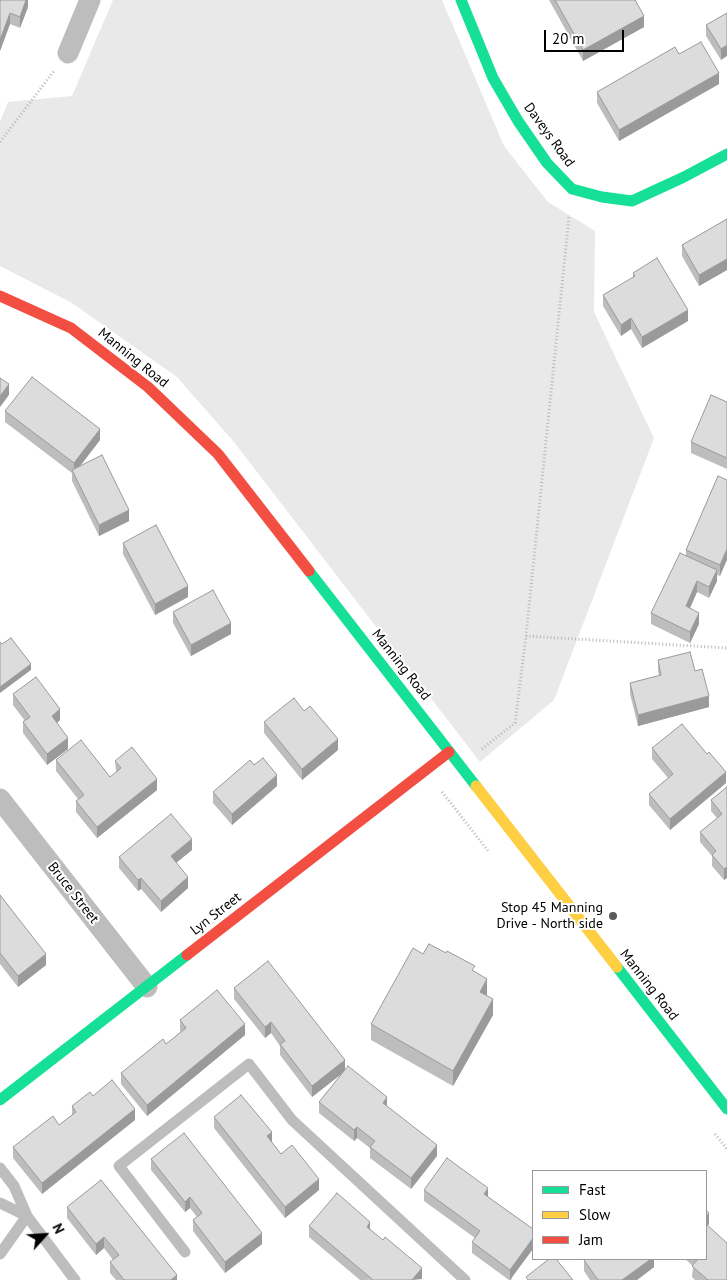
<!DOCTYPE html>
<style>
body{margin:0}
#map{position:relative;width:727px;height:1280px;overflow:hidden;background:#fff;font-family:"PT Sans",sans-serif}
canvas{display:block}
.legend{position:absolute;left:532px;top:1170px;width:175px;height:90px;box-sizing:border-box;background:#fff;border:1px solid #999;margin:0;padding:6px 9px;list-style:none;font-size:15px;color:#000}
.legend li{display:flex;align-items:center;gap:10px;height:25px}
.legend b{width:25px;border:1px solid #999}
.north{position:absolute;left:20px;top:1210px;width:50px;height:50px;-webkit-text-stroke:4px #fff;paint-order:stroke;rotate:64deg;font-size:14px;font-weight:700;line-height:20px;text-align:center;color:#000}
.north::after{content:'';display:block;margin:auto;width:18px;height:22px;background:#000;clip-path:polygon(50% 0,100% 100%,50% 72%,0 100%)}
.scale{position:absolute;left:544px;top:30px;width:80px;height:22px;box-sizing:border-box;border:2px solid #000;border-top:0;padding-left:6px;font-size:15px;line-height:18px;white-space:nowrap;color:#000;-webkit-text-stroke:4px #fff;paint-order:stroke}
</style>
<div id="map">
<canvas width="727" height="1280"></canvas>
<ul class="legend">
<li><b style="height:6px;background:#16e098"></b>Fast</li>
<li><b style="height:6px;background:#ffcf43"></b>Slow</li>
<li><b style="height:6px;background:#f24e42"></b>Jam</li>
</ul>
<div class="north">N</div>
<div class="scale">20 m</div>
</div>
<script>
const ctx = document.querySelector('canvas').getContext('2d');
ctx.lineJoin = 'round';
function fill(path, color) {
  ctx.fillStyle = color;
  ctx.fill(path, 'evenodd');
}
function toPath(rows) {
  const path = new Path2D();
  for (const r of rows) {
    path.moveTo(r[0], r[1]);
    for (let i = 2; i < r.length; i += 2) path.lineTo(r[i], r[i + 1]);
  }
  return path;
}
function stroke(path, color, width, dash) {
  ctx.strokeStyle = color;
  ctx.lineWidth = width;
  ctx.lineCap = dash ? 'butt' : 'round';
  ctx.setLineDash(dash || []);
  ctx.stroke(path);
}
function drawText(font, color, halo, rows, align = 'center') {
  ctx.font = font + ' "PT Sans",sans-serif';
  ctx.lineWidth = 4;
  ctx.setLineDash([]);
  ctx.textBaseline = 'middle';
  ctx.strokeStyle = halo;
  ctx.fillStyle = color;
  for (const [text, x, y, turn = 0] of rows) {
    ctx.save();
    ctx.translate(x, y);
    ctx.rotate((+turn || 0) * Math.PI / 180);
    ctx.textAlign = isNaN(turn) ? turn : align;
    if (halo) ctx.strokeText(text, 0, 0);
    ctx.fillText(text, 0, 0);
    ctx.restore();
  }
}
fill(toPath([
 [113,0,442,0,504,146,548,202,595,231,594,312,654,438,554,700,480,762,234,442,177,377,72,303,0,266,0,122,8,102,72,96]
]), '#e9e9e9');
stroke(toPath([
 [0,142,54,71],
 [526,636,727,648],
 [482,749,515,723,526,636,569,217],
 [442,792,489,852],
 [715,1134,727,1149]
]), '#b8b8b8', 3, [1, 2.5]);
stroke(toPath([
 [0,1168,14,1186,27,1216],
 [0,1203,27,1216],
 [185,1252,119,1166,249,1064,292,1120,465,1280],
 [0,1254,27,1216,75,1280]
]), '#bdbdbd', 11);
stroke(toPath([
 [68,53,90,0],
 [0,799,147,987]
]), '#bdbdbd', 21);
stroke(toPath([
 [461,0,493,78,518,121,547,163,572,189,602,197,632,201,684,177,727,154],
 [309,571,476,786],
 [617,967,727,1109],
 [0,1100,187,955]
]), '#16e098', 11);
stroke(toPath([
 [476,786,617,967]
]), '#ffcf43', 11);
stroke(toPath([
 [0,296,71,328,148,387,218,454,309,571],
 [187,955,449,752]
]), '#f24e42', 11);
fill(toPath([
 [0,0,28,0,28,7,20,28,10,24,0,51],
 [549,0,635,0,644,27,583,61],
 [727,13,721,60,706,36,706,25],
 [679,54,719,84,619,141,597,103,597,92],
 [727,219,727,270,699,286,682,256,682,245],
 [633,273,688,321,642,348,631,329,621,336,603,306,603,295,633,278],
 [727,402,727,469,691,453,691,442],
 [5,411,100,440,80,466,129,521,99,536,72,481,72,473,5,422],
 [727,480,720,576,717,575,717,581,709,598,697,592,690,608,699,624,690,643,651,624,651,613,686,556,686,550],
 [123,543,188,597,155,615,123,554],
 [173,612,231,634,191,656,173,623],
 [658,660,695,671,709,707,638,726,630,694,630,683,659,676,658,671],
 [13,694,60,720,57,723,68,749,47,765,23,733,23,722,25,721,13,705],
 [304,711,338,750,302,780,264,733,264,722],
 [652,748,726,783,670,830,649,805,649,794,668,778,652,759],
 [56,760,110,777,116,772,115,761,157,790,97,838,76,812,76,801,78,799,56,771],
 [254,765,277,786,232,825,213,803,213,792],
 [727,787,727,878,724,880,712,866,712,856,700,842,700,832,717,818,711,811,711,800],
 [192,850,176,863,188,888,161,912,141,889,138,891,119,868,119,857],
 [0,895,46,965,18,987,0,964],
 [423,954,475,972,487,995,493,1015,453,1086,371,1040,371,1024],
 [234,988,345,1070,387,1106,437,1156,411,1189,370,1158,370,1148,357,1138,354,1141,319,1113,319,1102,343,1073,312,1097,280,1055,280,1046,271,1033,265,1038,234,999],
 [180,1020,245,1035,147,1116,121,1084,121,1073,166,1044,181,1032,180,1031],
 [93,1096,135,1120,42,1194,13,1158,13,1147,59,1125,72,1115,72,1106],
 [214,1117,272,1142,281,1154,319,1190,285,1218,214,1128],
 [151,1159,262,1244,225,1273,193,1231,193,1220,197,1217,190,1208,185,1212,151,1170],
 [424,1190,488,1197,533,1229,511,1280,509,1280,472,1253,472,1242,475,1238,424,1201],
 [67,1207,177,1280,116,1280,110,1273,110,1262,113,1260,104,1248,96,1255,67,1218],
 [706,1210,709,1224,707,1226,727,1280,695,1280,692,1277,693,1266,685,1259,706,1259],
 [309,1226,370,1229,422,1279,360,1280,309,1237],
 [654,1259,654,1267,637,1280,590,1280,584,1271,584,1260]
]), '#bdbdbd');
fill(toPath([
 [26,0,28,0,28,7,20,28,20,17],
 [10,13,10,24,0,51,0,40],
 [644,16,644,27,583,61,583,50],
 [727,45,727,56,721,60,721,49],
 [719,73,719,84,619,141,619,130],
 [727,259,727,270,699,286,699,275],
 [688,310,688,321,642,348,642,337],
 [631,318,631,329,621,336,621,325],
 [9,384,9,395,0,407,0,396],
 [100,429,100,440,74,474,74,463],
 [129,510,129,521,99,536,99,525],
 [727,549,727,560,720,576,720,565],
 [717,570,717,581,709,598,709,587],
 [697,581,697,592,686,617,686,606],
 [188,586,188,597,155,615,155,604],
 [699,613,699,624,690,643,690,632],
 [231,623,231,634,191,656,191,645],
 [31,664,31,670,0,693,0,687],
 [709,696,709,707,638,726,638,715],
 [60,709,60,720,52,727,52,716],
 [68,738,68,749,47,765,47,754],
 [338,739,338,750,302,780,302,769],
 [726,772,726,783,670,830,670,819],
 [277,775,277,786,232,825,232,814],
 [157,779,157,790,97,838,97,827],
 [192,839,192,850,171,867,171,856],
 [727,867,727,878,724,880,724,869],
 [188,877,188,888,161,912,161,901],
 [141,878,141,889,138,891,138,880],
 [46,954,46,965,18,987,18,976],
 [487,979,487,995,480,1008,480,992],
 [493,999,493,1015,453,1086,453,1071],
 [271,1022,271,1033,265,1038,265,1027],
 [245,1024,245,1035,147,1116,147,1105],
 [345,1060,345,1071,312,1097,312,1086],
 [387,1097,387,1108,383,1103],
 [135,1109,135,1120,42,1194,42,1183],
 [357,1127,357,1138,354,1141,354,1130],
 [272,1132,272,1143,267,1136],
 [437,1145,437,1156,411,1189,411,1178],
 [319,1179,319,1190,285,1218,285,1207],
 [488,1188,488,1199,484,1194],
 [190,1197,190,1208,185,1212,185,1202],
 [709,1213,709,1224,706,1228,706,1217],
 [370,1222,370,1233,367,1227],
 [262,1233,262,1244,225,1273,225,1262],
 [104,1237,104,1248,96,1255,96,1244],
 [533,1238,533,1249,510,1280,510,1270],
 [651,1259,654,1259,654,1267,637,1280,622,1280],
 [422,1268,422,1279,412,1280],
 [177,1275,177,1280,171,1280]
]), '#9a9a9a');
const building = toPath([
 [0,0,26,0,20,17,10,13,0,40,0,0],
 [555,0,635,0,644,16,583,50,555,0],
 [727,13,727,45,721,49,706,25,727,13],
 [701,42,719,73,619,130,597,92,675,47,679,54,701,42],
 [727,219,727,259,699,275,682,245,727,219],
 [657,258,688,310,642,337,631,318,621,325,603,295,635,276,633,273,657,258],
 [32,377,100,429,74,463,5,411,32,377],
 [0,378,9,384,0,396,0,378],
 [711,395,727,402,727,458,691,442,711,395],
 [102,455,129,510,99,525,72,470,102,455],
 [718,476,727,480,727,549,720,565,686,550,718,476],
 [156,525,188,586,155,604,123,543,156,525],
 [680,553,717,570,709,587,697,581,686,606,699,613,690,632,651,613,680,553],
 [213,590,231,623,191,645,173,612,213,590],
 [11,638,31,664,0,687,0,642,2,644,11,638],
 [690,652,695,671,702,669,709,696,638,715,630,683,661,675,658,660,690,652],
 [36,677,60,709,52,716,68,738,47,754,23,722,30,717,13,694,36,677],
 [294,698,304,711,310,706,338,739,302,769,264,722,294,698],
 [682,724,707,754,709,752,726,772,670,819,649,794,673,774,652,748,682,724],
 [81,740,110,777,121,768,115,761,132,747,157,779,97,827,76,801,84,795,56,760,81,740],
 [263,758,277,775,232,814,213,792,250,760,254,765,263,758],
 [727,787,727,867,724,869,712,855,716,851,700,832,722,814,711,800,727,787],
 [171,814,192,839,171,856,188,877,161,901,141,878,138,880,119,857,171,814],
 [0,895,46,954,18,976,0,953,0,895],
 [429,944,446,953,447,951,475,966,472,970,487,979,480,992,493,999,453,1071,371,1024,413,948,423,954,429,944],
 [268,961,345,1060,312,1086,280,1044,285,1041,271,1022,265,1027,234,988,268,961],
 [217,990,245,1024,147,1105,121,1073,163,1039,166,1044,186,1028,180,1020,217,990],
 [348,1066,387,1097,383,1103,437,1145,411,1178,370,1147,375,1141,357,1127,354,1130,319,1102,348,1066],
 [112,1080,135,1109,42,1183,13,1147,53,1116,59,1125,76,1112,72,1106,90,1092,93,1096,112,1080],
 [241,1095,272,1132,267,1136,281,1154,292,1145,319,1179,285,1207,214,1117,241,1095],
 [184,1133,262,1233,225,1262,193,1220,202,1213,190,1197,185,1202,151,1159,184,1133],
 [447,1158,488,1188,484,1194,533,1229,533,1238,510,1270,472,1242,480,1231,424,1190,447,1158],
 [101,1180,177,1275,171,1280,124,1280,110,1262,119,1255,104,1237,96,1244,67,1207,101,1180],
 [337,1193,370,1222,367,1227,383,1240,385,1237,422,1268,412,1280,373,1280,309,1226,337,1193],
 [706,1210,709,1213,706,1217,706,1210],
 [706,1224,727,1243,727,1280,708,1280,692,1266,698,1259,697,1259,706,1259,706,1224],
 [549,1259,556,1259,573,1280,528,1280,526,1277,549,1259],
 [585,1259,651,1259,622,1280,598,1280,584,1260,585,1259]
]);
fill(building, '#dcdcdc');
stroke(building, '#9a9a9a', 1);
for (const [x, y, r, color] of [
 [613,916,5,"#595959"]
]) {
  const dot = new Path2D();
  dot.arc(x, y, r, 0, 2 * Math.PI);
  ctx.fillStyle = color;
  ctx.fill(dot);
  stroke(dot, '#fff', 2);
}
drawText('14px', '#000', '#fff', [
 ["Daveys Road",549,135,54],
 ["Manning Road",133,358,39],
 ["Manning Road",401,665,52],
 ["Bruce Street",73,893,52],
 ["Lyn Street",216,914,-38],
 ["Manning Road",649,985,52]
]);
drawText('14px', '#000', '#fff', [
 ["Stop 45 Manning",603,908],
 ["Drive - North side",603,924]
], 'right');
</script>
